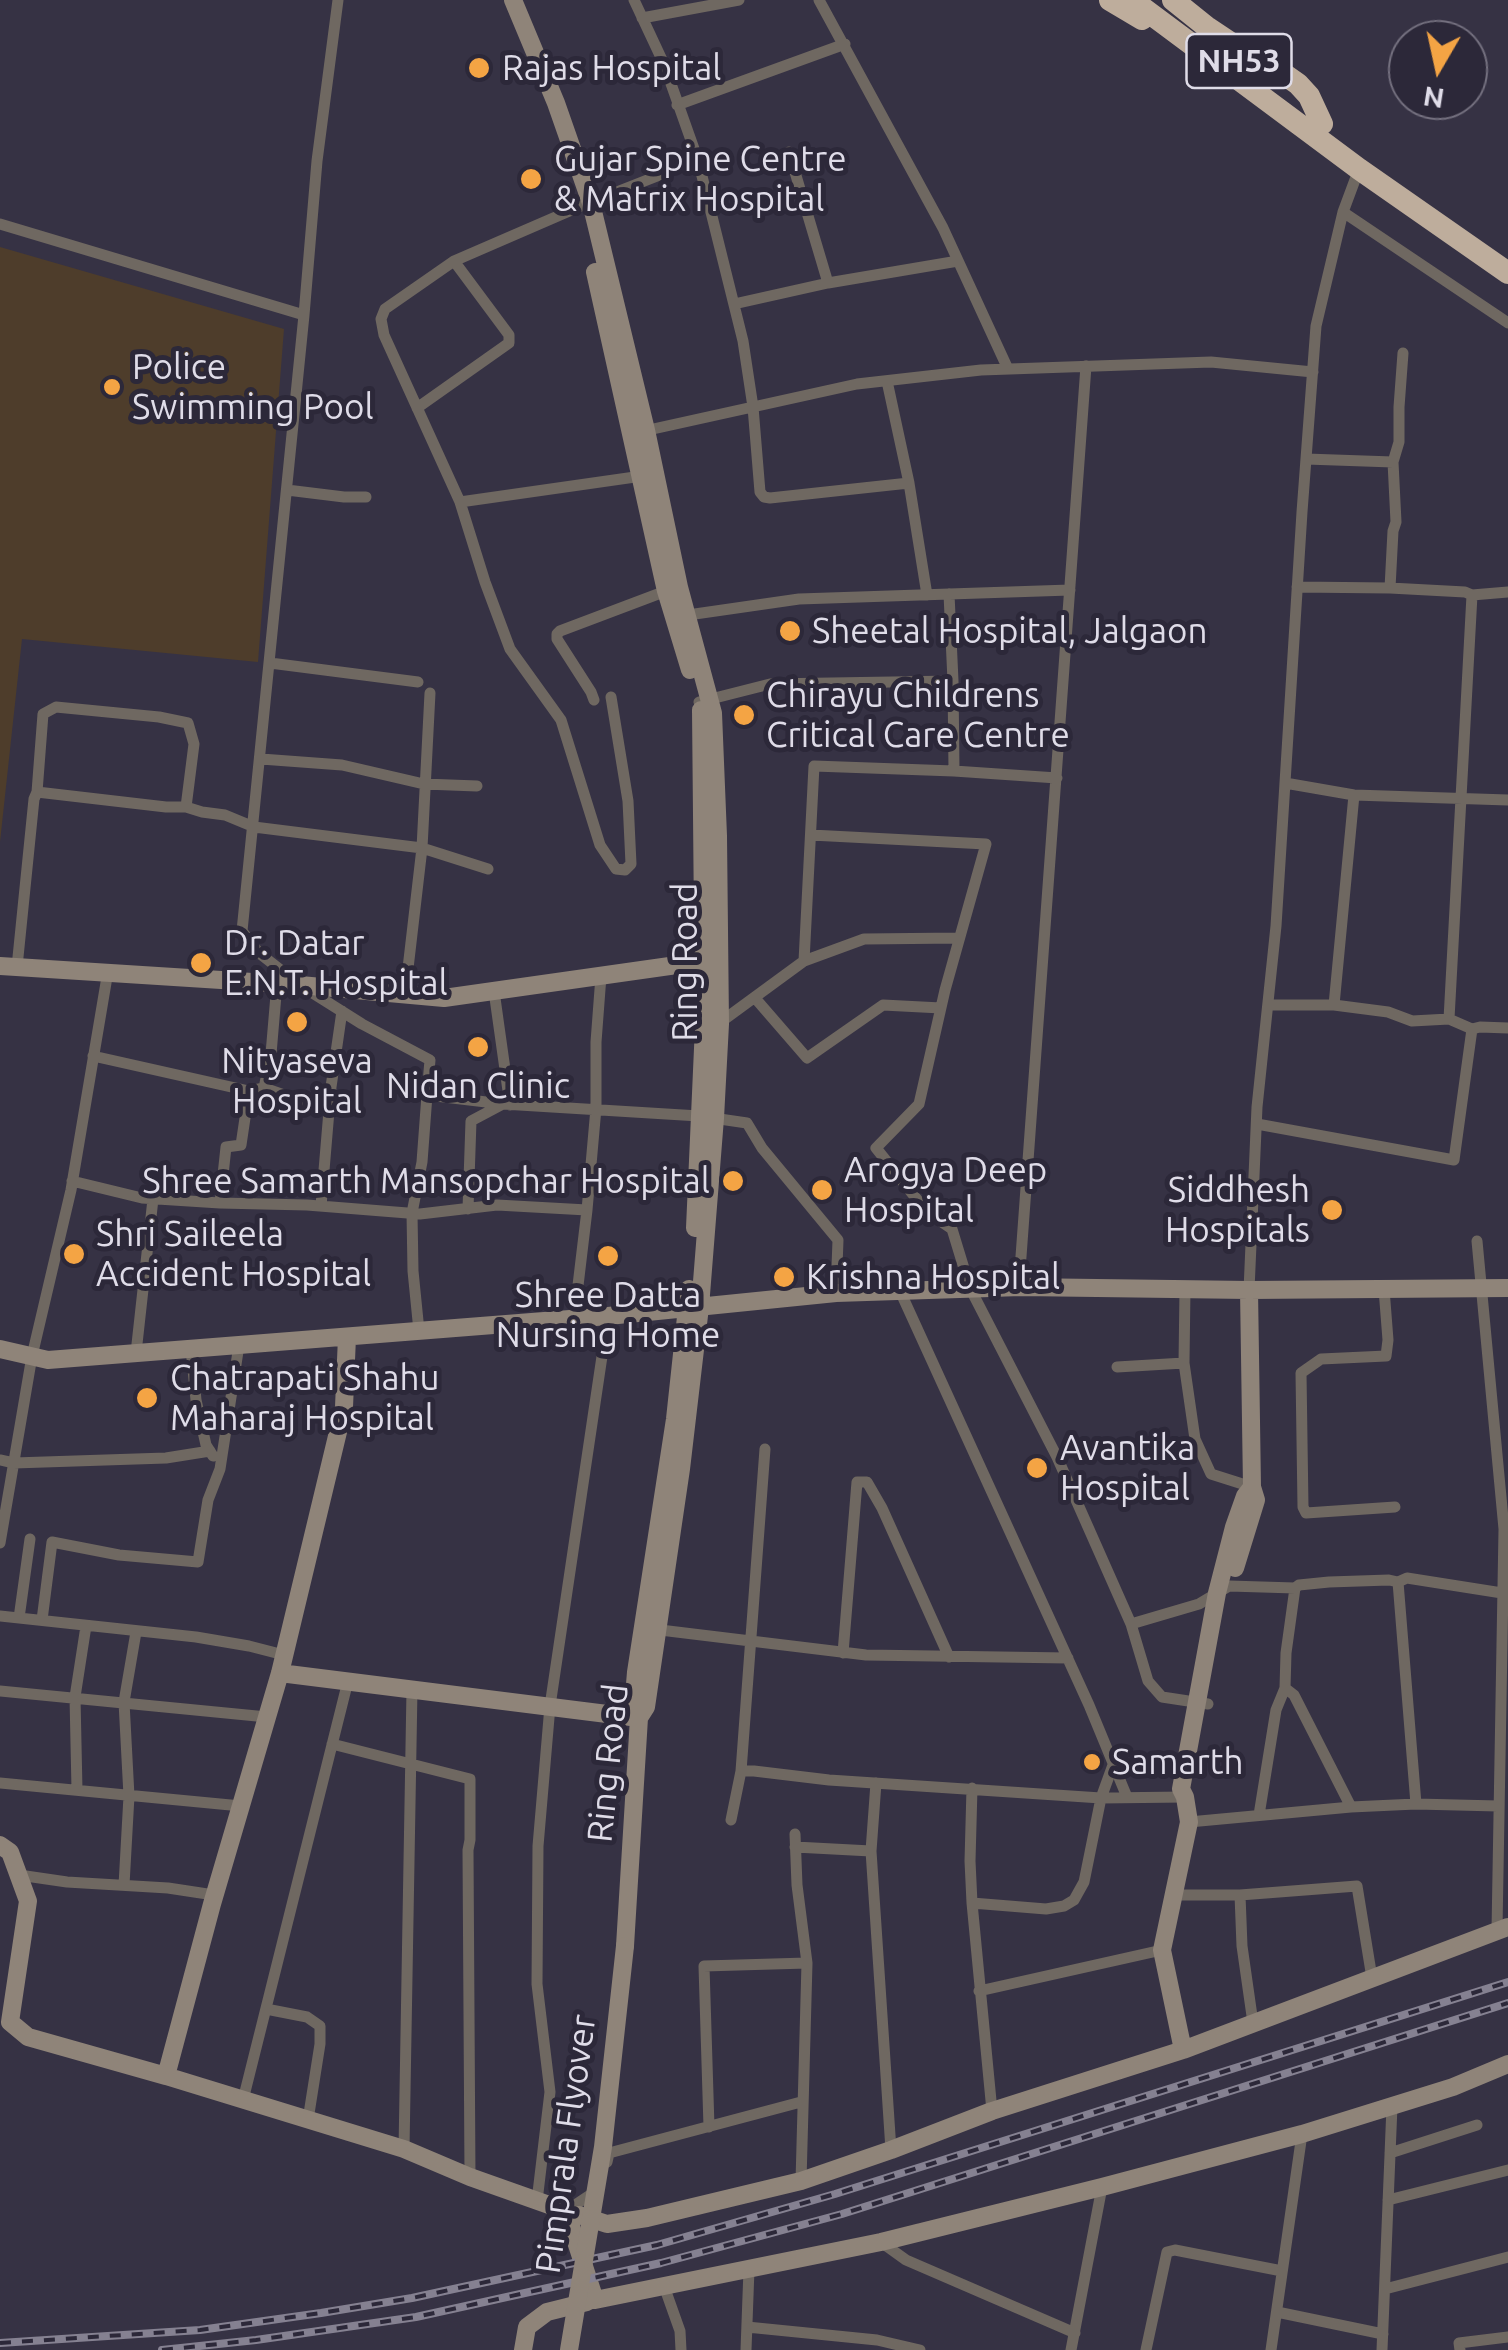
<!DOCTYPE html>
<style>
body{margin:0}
#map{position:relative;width:1508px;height:2350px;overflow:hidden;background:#363244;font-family:Ubuntu,sans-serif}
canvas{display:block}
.north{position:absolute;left:1388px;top:20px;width:100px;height:100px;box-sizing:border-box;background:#2c2839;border:2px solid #74707f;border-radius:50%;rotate:189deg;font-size:28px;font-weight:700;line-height:40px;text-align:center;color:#dfdce8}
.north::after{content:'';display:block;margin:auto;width:35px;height:45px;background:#f4a444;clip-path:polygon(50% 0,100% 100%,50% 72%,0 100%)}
</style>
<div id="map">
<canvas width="1508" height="2350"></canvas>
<div class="north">N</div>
</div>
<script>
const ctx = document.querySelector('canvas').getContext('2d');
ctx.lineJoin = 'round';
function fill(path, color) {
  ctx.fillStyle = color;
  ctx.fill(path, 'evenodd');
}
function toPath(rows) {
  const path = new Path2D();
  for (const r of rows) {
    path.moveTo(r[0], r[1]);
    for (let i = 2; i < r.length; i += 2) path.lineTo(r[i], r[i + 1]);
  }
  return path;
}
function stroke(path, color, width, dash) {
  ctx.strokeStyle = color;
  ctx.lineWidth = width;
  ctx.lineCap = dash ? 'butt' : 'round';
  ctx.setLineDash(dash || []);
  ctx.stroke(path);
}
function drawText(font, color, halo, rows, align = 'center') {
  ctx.font = font + ' Ubuntu,sans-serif';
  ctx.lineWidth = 10;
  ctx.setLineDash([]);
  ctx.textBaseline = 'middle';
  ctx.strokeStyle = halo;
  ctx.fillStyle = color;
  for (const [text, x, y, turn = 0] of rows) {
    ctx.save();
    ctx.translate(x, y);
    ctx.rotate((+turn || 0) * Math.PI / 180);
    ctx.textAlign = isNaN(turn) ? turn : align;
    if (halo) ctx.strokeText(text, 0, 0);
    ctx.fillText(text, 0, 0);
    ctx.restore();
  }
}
fill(toPath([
 [0,247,284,329,258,662,22,639,0,842]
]), '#4e3d2b');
stroke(toPath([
 [338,0,317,161,304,315,242,931,259,953,300,985,362,1024,430,1060,427,1095],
 [634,0,664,64,698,160,743,341,753,407,760,492,764,497,770,498,909,483,927,595],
 [819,0,943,228,1008,369],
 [642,18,739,0],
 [677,105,845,44],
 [789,152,828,283],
 [1343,212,1508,323],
 [0,224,304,315],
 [734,304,828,283,958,261],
 [887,381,909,483],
 [417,408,509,343,509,335,454,261],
 [644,431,857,384,981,370,1211,362,1313,372],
 [1306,459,1393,462],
 [287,490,344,497,366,497],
 [460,502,642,476],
 [1297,587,1390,588,1465,592,1472,595,1508,592],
 [1390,588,1393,531,1396,522,1393,462,1399,442,1399,407,1403,353],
 [681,616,799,599,1070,590],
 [270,663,418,682],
 [611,697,628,801,631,864,625,870,616,869,600,845,561,720,510,649,485,582,460,502,384,335,381,319,385,309,454,261,581,206,698,160],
 [594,700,591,692,557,639,557,634,560,631,666,591],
 [699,702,770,684,953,681],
 [261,759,342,765,424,784,477,786],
 [954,771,1057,778],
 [1285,783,1354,795,1508,800],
 [37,792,166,807,186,807,202,812,225,815,254,827,422,848,488,869],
 [811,835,986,844,945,990,919,1104,876,1148,927,1212,952,1229,970,1288,1057,1457,1131,1624,1148,1681,1162,1697,1208,1704],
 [804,961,864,939,959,938],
 [17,967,34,799,37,792,43,714,56,707,159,717,188,723,194,744,186,807],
 [494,991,510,1105],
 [405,994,422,848,430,693],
 [755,998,807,1058,883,1005,941,1008],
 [1268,1005,1334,1005,1388,1012,1412,1021,1449,1019,1472,1029,1480,1027,1508,1028],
 [1334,1005,1354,795],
 [1449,1019,1472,595],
 [718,1024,804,961,814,766,954,771,953,681,949,594],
 [93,1056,249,1091],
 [264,1088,330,1111],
 [1257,1124,1454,1160,1472,1029],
 [72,1181,142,1198,220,1203,307,1205,420,1214,497,1205,587,1210,574,1319],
 [220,1203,226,1147,241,1145,249,1091,264,1088,271,1054,277,983],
 [321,1206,331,1087,342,1011],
 [468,1209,471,1121,503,1104],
 [587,1210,596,1108,596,1042,601,976],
 [1477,1241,1504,1529,1497,1930],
 [1021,1287,1020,1270,1086,366],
 [1185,1289,1184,1363,1195,1439,1211,1474,1252,1487],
 [1384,1289,1388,1340,1386,1356,1321,1359,1301,1373,1303,1507,1306,1513,1395,1507],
 [1249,1290,1257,1107,1276,926,1302,512,1316,326,1343,212,1359,169],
 [900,1291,1089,1705,1127,1797],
 [419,1331,413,1271,412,1213,422,1162,427,1095,503,1104,699,1116,747,1123,762,1148,838,1240,836,1293],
 [191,1349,196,1400,206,1445,213,1456],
 [136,1353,153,1199],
 [1117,1367,1184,1363],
 [0,1460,14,1463,166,1458,210,1451],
 [0,1543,32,1356,71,1190,108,971],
 [1398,1582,1416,1804],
 [0,1616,196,1637,249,1646,284,1655],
 [19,1618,30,1539],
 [42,1620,52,1542,119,1555,198,1562,208,1500,220,1469,239,1345],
 [1131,1624,1199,1604,1229,1586,1295,1588,1299,1585,1329,1582,1389,1580,1398,1582,1407,1578,1502,1593],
 [652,1629,866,1655,1068,1658],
 [843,1653,857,1482,867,1482,882,1508,949,1657],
 [1285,1688,1294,1695,1351,1807],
 [0,1691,267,1717],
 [332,1744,470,1779,470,1840,468,1850,470,2177],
 [741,1771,754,1771,829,1780,1101,1798,1185,1797],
 [0,1783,241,1806],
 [876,1783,871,1851,891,2150],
 [972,1788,970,1861,972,1903,992,2111],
 [77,1790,75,1697,86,1626],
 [1259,1815,1276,1710,1285,1688,1286,1653,1295,1588],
 [731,1820,741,1771,765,1449],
 [1189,1822,1351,1807,1416,1804,1498,1806],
 [795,1834,797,1885,807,1963,801,2181],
 [795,1847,871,1851],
 [19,1875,67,1882,168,1888,214,1895],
 [124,1885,129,1796,124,1702,136,1632],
 [1174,1895,1240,1895,1357,1886,1372,1978],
 [1240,1895,1242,1946,1253,2023],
 [972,1903,1046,1909,1064,1906,1074,1900,1084,1882,1101,1798,1113,1765],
 [979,1991,1162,1950],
 [266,2009,307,2017,320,2026,320,2044,308,2120],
 [243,2100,348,1681],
 [709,2127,704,1966,807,1963],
 [404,2149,412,1689],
 [1390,2153,1477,2125],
 [607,2162,609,2153,801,2102],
 [1388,2200,1508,2170],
 [537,2201,550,2092,537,1984,538,1846,550,1706,608,1316],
 [566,2211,596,2191],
 [881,2242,906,2260,1075,2333],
 [664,2286,680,2331,681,2350],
 [1385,2289,1508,2257],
 [1277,2312,1383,2334],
 [747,2327,877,2340,920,2350],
 [746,2350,749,2269],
 [1071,2350,1102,2187],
 [1146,2350,1167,2252,1175,2250,1282,2271],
 [1271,2350,1302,2134],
 [1382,2350,1392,2106],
 [1460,2350,1459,2343,1508,2337]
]), '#6f6861', 11);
stroke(toPath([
 [513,0,556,103,591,203,646,430,679,587,713,713,718,836,720,1024,715,1118,700,1307,681,1469,646,1707,639,1718,625,1946],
 [595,272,666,591,690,670],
 [0,966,300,985,444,998,712,960],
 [695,1228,704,1026,701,710],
 [0,1349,48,1360,608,1316,836,1293,1021,1287,1249,1290,1508,1288],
 [1235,1568,1256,1500,1252,1487,1249,1290],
 [280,1673,639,1718],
 [639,1718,633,1709,636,1672,675,1419,689,1289],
 [0,1845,10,1852,28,1901,10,2022,28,2037,166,2076,404,2149,470,2177,566,2211,595,2300,881,2242,1102,2187,1302,2134,1453,2087,1508,2064],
 [1183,2050,1162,1950,1189,1822,1185,1797,1181,1789,1217,1593,1234,1527,1245,1496,1252,1487],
 [166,2076,212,1904,280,1673,344,1407,347,1337],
 [579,2215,607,2224,647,2218,801,2181,891,2150,992,2111,1183,2050,1508,1927],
 [523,2350,527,2327,547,2312,587,2302]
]), '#8f8479', 18);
stroke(toPath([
 [1110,0,1142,19],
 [1132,0,1359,169,1508,273],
 [1173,0,1208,28,1250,56,1271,65,1298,84,1309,96,1322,124]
]), '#bead9c', 22);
const rail = toPath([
 [0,2343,200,2330,321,2313,412,2298,657,2245,835,2194,1508,1982],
 [162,2350,256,2340,416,2317,661,2263,842,2214,1508,2003]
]);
stroke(rail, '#858191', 8);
stroke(rail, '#2c2839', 4, [11]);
stroke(toPath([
 [569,2350,603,2147,625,1946]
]), '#8f8479', 18);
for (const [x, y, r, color] of [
 [479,68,12,"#f4a444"],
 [531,179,12,"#f4a444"],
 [112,387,10,"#f4a444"],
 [790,631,12,"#f4a444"],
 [744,715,12,"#f4a444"],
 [201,963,12,"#f4a444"],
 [297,1022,12,"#f4a444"],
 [478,1047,12,"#f4a444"],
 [733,1181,12,"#f4a444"],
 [822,1190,12,"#f4a444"],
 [1332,1210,12,"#f4a444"],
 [74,1254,12,"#f4a444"],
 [608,1256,12,"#f4a444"],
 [784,1277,12,"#f4a444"],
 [147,1398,12,"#f4a444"],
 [1037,1468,12,"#f4a444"],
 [1092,1762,10,"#f4a444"]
]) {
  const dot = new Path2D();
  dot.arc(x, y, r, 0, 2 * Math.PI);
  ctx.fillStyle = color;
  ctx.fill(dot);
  stroke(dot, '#2c2839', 4);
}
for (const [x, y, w] of [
 [1239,61,105]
]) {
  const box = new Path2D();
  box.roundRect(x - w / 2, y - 27, w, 54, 8);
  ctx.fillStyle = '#2c2839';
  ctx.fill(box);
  stroke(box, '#dfdce8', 2.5);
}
drawText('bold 32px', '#dfdce8', null, [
 ["NH53",1239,61]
]);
drawText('35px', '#dfdce8', '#2c2839', [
 ["Rajas Hospital",502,68],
 ["Gujar Spine Centre",554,159],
 ["& Matrix Hospital",554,199],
 ["Police",132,367],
 ["Swimming Pool",132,407],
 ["Sheetal Hospital, Jalgaon",812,631],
 ["Chirayu Childrens",766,695],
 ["Critical Care Centre",766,735],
 ["Dr. Datar",224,943],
 ["E.N.T. Hospital",224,983],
 ["Nityaseva",297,1061,"center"],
 ["Hospital",297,1101,"center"],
 ["Nidan Clinic",478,1086,"center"],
 ["Arogya Deep",844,1170],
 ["Hospital",844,1210],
 ["Shree Samarth Mansopchar Hospital",710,1181,"right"],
 ["Siddhesh",1310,1190,"right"],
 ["Hospitals",1310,1230,"right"],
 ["Shri Saileela",96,1234],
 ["Accident Hospital",96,1274],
 ["Krishna Hospital",806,1277],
 ["Shree Datta",608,1295,"center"],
 ["Nursing Home",608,1335,"center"],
 ["Chatrapati Shahu",170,1378],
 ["Maharaj Hospital",170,1418],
 ["Avantika",1060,1448],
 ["Hospital",1060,1488],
 ["Samarth",1112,1762]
], 'left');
drawText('35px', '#dfdce8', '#2c2839', [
 ["Ring Road",685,962,-90],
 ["Ring Road",608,1763,-84],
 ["Pimprala Flyover",566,2144,-82]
]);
</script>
